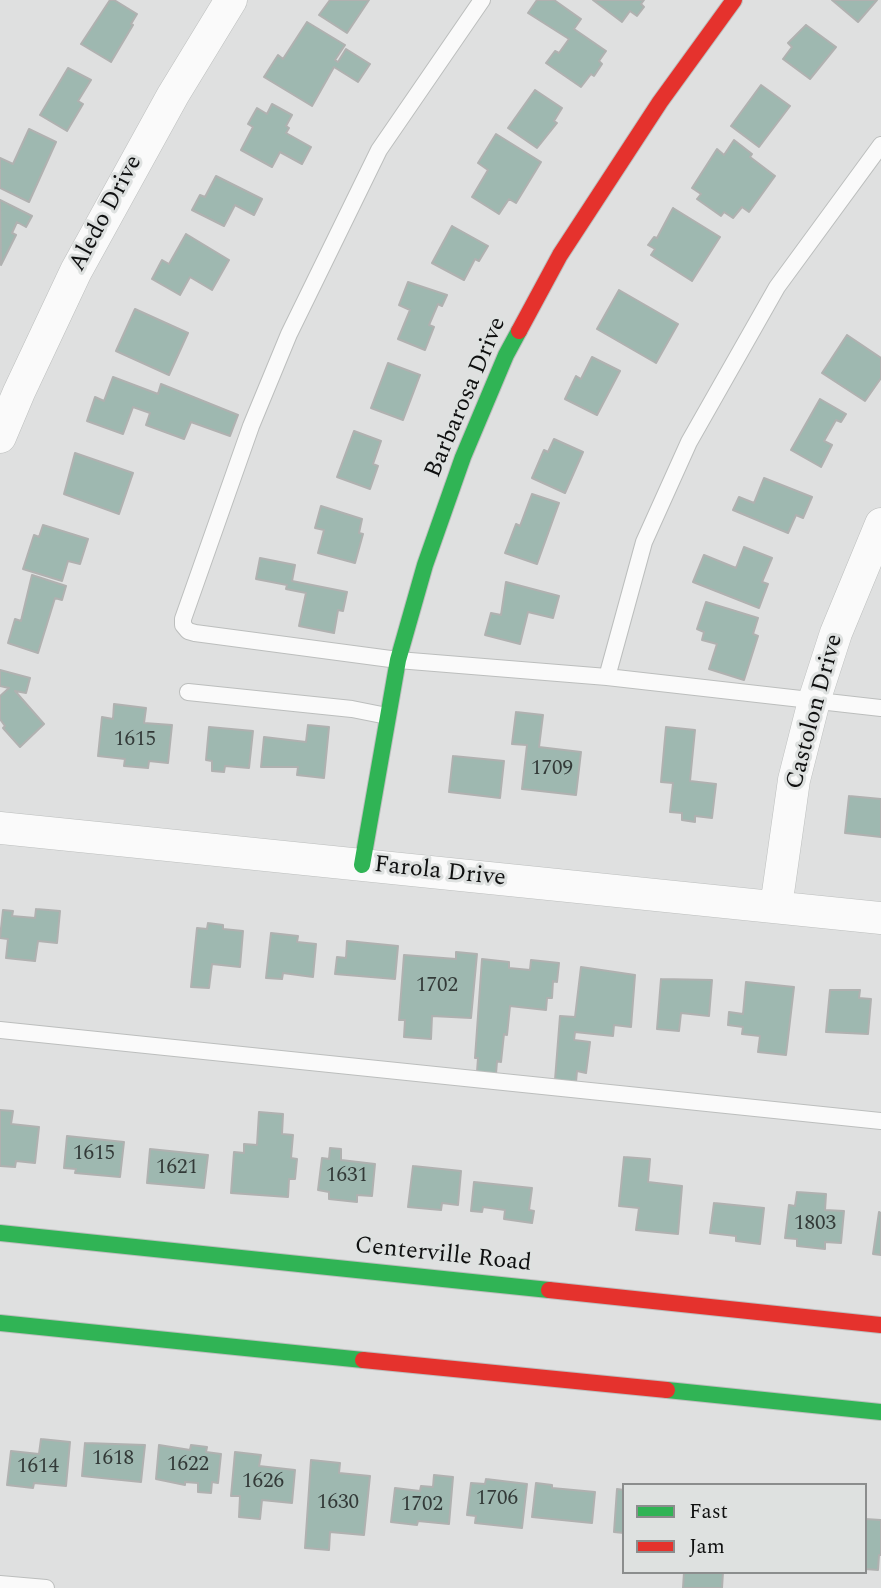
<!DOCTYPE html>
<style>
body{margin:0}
#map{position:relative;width:881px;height:1588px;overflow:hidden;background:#dfe0e0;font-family:Spectral,serif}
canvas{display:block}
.legend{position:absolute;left:622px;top:1483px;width:245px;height:91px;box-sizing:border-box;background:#dee1e0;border:2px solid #8b8d8d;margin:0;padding:9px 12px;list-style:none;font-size:21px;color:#0f1010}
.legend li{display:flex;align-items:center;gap:14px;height:35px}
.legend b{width:35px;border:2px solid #8b8d8d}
</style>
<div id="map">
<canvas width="881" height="1588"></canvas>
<ul class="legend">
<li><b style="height:9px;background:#30b455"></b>Fast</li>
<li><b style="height:9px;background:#e5322d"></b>Jam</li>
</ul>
</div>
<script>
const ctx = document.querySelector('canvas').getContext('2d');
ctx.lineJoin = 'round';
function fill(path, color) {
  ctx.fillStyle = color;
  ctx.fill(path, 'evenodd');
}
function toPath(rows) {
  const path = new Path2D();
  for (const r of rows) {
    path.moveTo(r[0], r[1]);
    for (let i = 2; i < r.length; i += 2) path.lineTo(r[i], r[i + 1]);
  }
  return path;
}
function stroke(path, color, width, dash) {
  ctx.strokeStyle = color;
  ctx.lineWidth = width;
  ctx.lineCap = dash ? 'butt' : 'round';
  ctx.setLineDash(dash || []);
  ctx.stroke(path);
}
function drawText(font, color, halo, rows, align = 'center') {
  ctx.font = font + ' Spectral,serif';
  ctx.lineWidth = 6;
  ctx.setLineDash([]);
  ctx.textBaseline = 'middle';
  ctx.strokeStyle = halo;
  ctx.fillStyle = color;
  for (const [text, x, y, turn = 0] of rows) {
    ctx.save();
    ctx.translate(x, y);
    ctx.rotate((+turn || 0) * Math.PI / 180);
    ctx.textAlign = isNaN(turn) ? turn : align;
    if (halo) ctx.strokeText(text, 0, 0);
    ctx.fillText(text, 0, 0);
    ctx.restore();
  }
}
const building = toPath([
 [110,0,114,0,137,14,131,24,133,25,111,62,81,44,110,0],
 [330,0,369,0,347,33,319,15,330,0],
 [537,0,554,0,581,19,574,29,606,51,599,61,602,64,594,76,591,74,581,87,546,63,555,51,559,53,569,39,528,13,537,0],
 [593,0,644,0,641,4,644,7,637,16,630,11,622,22,593,0],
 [832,0,877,0,858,22,832,0],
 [307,22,345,45,335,60,338,62,346,49,370,64,358,82,334,67,312,106,264,77,278,55,283,59,307,22],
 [806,25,836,47,810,79,783,59,792,47,788,43,806,25],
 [68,68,91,80,78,101,83,104,67,131,40,115,68,68],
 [761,85,790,106,759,147,731,126,761,85],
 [535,90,562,108,554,121,557,123,537,148,508,128,535,90],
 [272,104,292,115,286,126,289,128,286,133,311,147,302,164,280,152,272,167,241,150,253,127,248,124,257,108,267,114,272,104],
 [29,129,56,142,29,202,0,188,0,158,13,164,29,129],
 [496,134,541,162,516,203,509,199,499,214,472,197,488,170,478,163,496,134],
 [734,140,752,154,750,157,775,176,749,212,742,207,733,218,724,212,721,216,697,199,701,194,692,188,717,149,724,155,734,140],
 [216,176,262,199,254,215,235,205,224,226,192,210,200,195,205,197,216,176],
 [0,200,32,216,26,227,17,222,12,233,16,235,1,265,0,200],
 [673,208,720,237,692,281,651,255,655,249,648,245,654,237,657,238,673,208],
 [452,226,488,246,479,261,475,259,464,280,432,263,452,226],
 [186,234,229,260,212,290,190,277,180,295,152,279,162,260,169,264,186,234],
 [408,282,447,295,442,306,438,304,429,325,434,327,425,350,398,339,410,310,399,305,408,282],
 [619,290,678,324,656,363,597,329,619,290],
 [135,309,188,333,169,375,116,351,135,309],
 [847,335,881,358,881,378,865,401,822,373,847,335],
 [592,357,620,371,597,415,565,399,576,376,581,379,592,357],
 [388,363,420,375,403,420,371,408,388,363],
 [113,377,158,394,161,384,238,415,230,436,191,422,184,439,146,425,150,413,133,407,123,434,87,421,95,397,104,401,113,377],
 [820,399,846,414,841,422,836,420,824,441,832,445,821,467,791,450,820,399],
 [354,431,381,441,373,464,378,466,370,489,337,477,354,431],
 [554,439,583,452,565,493,532,478,544,450,548,452,554,439],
 [75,453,133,473,119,514,64,494,75,453],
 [764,478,812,497,803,518,796,515,788,533,733,510,739,497,754,503,764,478],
 [532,494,559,503,537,564,505,553,516,524,520,526,532,494],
 [321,506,362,519,359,533,363,534,355,563,318,553,324,530,315,528,321,506],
 [43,525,88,539,80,564,68,561,62,581,23,569,34,535,39,537,43,525],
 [744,547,772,558,762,582,768,584,759,608,693,582,704,555,736,568,744,547],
 [260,558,295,565,292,581,347,592,343,611,338,610,334,633,299,626,306,593,286,589,287,585,256,579,260,558],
 [32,575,66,586,62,600,55,598,38,653,8,643,15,619,21,621,32,575],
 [506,582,559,596,553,618,528,612,520,644,485,635,491,613,501,615,506,582],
 [706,602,758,618,753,634,758,636,744,680,709,669,717,644,702,640,704,632,697,629,706,602],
 [0,670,30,678,26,693,15,691,44,724,20,747,3,728,5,726,0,719,0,696,9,688,0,686,0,670],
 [114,704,146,708,144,723,172,725,168,763,149,761,148,768,124,766,125,759,98,756,102,717,113,719,114,704],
 [516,712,543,715,539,747,581,752,576,795,522,789,527,745,512,744,516,712],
 [308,725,329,727,324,778,297,775,298,767,261,767,264,737,306,742,308,725],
 [209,727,253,731,249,768,225,766,224,772,212,771,212,761,206,760,209,727],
 [666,727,695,730,690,781,716,784,712,818,695,816,695,822,682,820,682,813,670,812,673,783,661,782,666,727],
 [453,756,504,761,500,798,449,792,453,756],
 [849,796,881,799,881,837,845,833,849,796],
 [36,909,60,911,57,943,38,941,35,961,6,958,8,939,0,938,3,910,13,911,12,916,35,918,36,909],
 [208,923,223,925,223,929,243,931,240,967,212,964,209,988,191,987,197,928,207,929,208,923],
 [271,933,298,936,297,942,316,944,313,977,283,973,282,979,266,978,271,933],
 [347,941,398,946,395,979,335,974,337,957,346,958,347,941],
 [456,952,477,954,471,1018,432,1016,431,1039,404,1037,405,1020,399,1020,404,955,456,959,456,952],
 [482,959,509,962,509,968,530,970,531,960,559,963,557,982,553,981,552,998,547,998,546,1010,510,1006,507,1035,504,1034,501,1062,497,1061,496,1074,477,1072,478,1058,475,1058,482,959],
 [581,967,635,975,631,1027,614,1025,613,1036,575,1032,574,1040,590,1042,586,1073,577,1071,576,1082,555,1080,560,1016,575,1017,581,967],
 [661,979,712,980,709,1016,681,1013,679,1031,657,1029,661,979],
 [746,982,794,987,786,1055,758,1052,760,1036,742,1034,743,1027,728,1025,729,1012,743,1014,746,982],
 [830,990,860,990,859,998,871,999,868,1034,826,1032,830,990],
 [0,1110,13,1111,11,1124,39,1127,35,1163,16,1161,15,1167,0,1166,0,1110],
 [259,1112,283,1114,282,1134,293,1135,291,1158,297,1159,295,1179,289,1179,288,1197,231,1193,234,1152,244,1153,244,1144,257,1145,259,1112],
 [67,1136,124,1142,120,1177,75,1173,76,1169,64,1168,67,1136],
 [330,1148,341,1149,341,1160,375,1164,372,1196,357,1195,357,1202,329,1199,329,1192,318,1190,322,1158,329,1159,330,1148],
 [150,1149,208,1155,204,1188,147,1183,150,1149],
 [624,1157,650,1159,648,1182,682,1186,678,1234,636,1230,639,1208,619,1206,624,1157],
 [413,1166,461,1171,458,1205,442,1203,441,1210,408,1207,413,1166],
 [474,1182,532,1188,529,1210,534,1211,532,1223,504,1219,505,1210,483,1207,482,1212,471,1211,474,1182],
 [797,1192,826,1194,825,1210,844,1211,841,1243,825,1242,825,1249,797,1246,797,1239,785,1238,789,1205,795,1206,797,1192],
 [714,1203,764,1208,760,1244,736,1241,736,1236,710,1233,714,1203],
 [879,1212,881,1213,881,1255,873,1254,879,1212],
 [41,1439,70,1442,66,1486,34,1483,33,1488,7,1485,11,1451,39,1454,41,1439],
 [85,1443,145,1445,141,1482,82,1476,85,1443],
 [159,1445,190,1450,191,1445,207,1447,206,1452,221,1454,218,1483,212,1482,211,1493,198,1492,198,1483,185,1482,185,1485,156,1479,159,1445],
 [235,1452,261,1455,259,1466,295,1470,292,1503,262,1500,260,1519,239,1517,240,1496,231,1496,235,1452],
 [311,1460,340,1463,339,1473,370,1476,364,1535,330,1532,329,1550,305,1548,311,1460],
 [434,1475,453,1477,449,1524,418,1521,417,1525,391,1522,395,1488,420,1491,421,1486,433,1487,434,1475],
 [486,1479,527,1484,522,1528,475,1523,476,1516,467,1515,471,1483,485,1484,486,1479],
 [536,1483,552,1485,552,1488,595,1492,592,1523,532,1517,536,1483],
 [617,1489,624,1490,624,1533,614,1532,617,1489],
 [865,1519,881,1520,881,1555,879,1555,878,1570,865,1569,865,1519],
 [684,1572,723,1572,722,1588,683,1588,684,1572]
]);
fill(building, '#9eb8b0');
stroke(building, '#b0b1b0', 2);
const lane = toPath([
 [482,0,379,150,289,334,251,426,183,619,183,625,188,631,195,633,398,660,607,677,881,708],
 [607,677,644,542,689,442,777,287,881,145],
 [188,692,352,709,387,716],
 [0,1030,881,1121],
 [0,1584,46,1588]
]);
const street = toPath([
 [0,437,19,392,76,271,173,95,231,0],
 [0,828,881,918],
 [776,907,794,780,814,701,836,633,881,524]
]);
const fast = toPath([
 [362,865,398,660,425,565,463,457,506,355,519,331],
 [0,1233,549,1290],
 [0,1323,363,1360],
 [667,1390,881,1412]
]);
const jam = toPath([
 [519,331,560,255,660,102,734,0],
 [549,1290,881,1325],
 [363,1360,667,1390]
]);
stroke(lane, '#bcbebd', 18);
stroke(street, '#bcbebd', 33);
stroke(fast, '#bcbebd', 18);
stroke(jam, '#bcbebd', 18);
stroke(lane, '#fafafa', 16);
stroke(street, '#fafafa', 32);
stroke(fast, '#30b455', 16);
stroke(jam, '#e5322d', 16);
drawText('21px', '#333a38', null, [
 ["1615",135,741],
 ["1709",552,770],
 ["1702",437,987],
 ["1615",94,1155],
 ["1621",177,1169],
 ["1631",347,1177],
 ["1803",815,1225],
 ["1618",113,1460],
 ["1622",188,1466],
 ["1614",38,1468],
 ["1626",263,1483],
 ["1706",497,1500],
 ["1630",338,1504],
 ["1702",422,1506]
]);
drawText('24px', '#0f1010', '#dee1e0', [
 ["Aledo Drive",107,214,-62],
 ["Barbarosa Drive",467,398,-67],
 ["Castolon Drive",816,712,-75],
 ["Farola Drive",440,873,6],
 ["Centerville Road",443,1256,6]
]);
</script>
